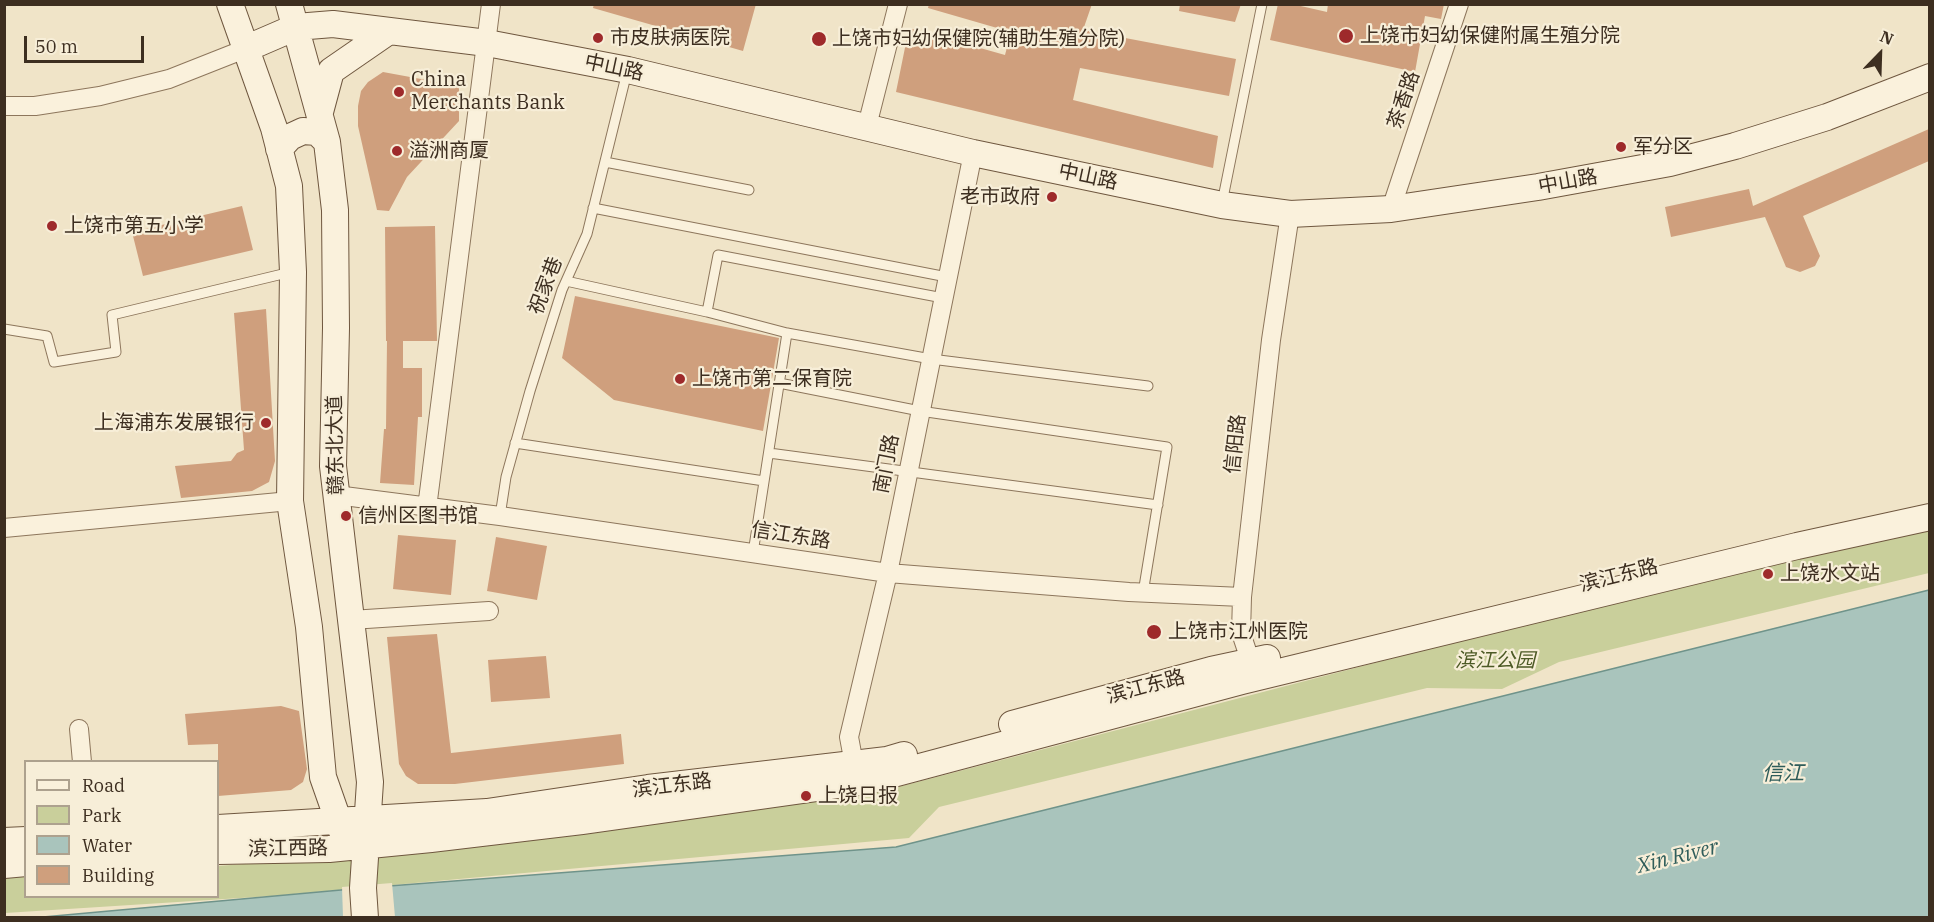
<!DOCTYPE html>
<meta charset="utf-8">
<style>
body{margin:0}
#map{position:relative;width:1934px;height:922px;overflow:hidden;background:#f0e4c8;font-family:"IBM Plex Serif",serif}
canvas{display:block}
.frame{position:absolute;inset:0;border:6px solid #3d2e20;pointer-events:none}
.legend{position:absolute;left:24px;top:760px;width:195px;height:138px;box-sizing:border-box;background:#f7eed8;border:2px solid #ada18e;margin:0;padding:8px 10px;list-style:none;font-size:18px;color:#3d2e20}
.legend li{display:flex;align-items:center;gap:12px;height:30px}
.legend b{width:30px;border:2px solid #ada18e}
.north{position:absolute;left:1850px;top:24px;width:60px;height:60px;-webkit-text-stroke:4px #f7eed8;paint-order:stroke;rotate:23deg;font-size:16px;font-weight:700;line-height:24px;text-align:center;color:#3d2e20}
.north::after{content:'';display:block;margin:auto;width:21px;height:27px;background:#3d2e20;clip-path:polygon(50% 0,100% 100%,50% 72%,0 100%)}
.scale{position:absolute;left:24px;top:36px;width:120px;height:27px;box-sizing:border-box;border:3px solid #3d2e20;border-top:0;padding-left:8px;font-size:18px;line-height:21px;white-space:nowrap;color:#3d2e20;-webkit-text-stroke:4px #f7eed8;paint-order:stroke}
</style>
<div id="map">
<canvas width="1934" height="922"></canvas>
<div class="frame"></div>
<ul class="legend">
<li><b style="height:8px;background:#faf1dc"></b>Road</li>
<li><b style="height:16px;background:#c9cf9b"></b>Park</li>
<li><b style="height:16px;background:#a9c4bc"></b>Water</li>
<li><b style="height:16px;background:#cf9f7d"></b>Building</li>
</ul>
<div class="north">N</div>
<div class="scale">50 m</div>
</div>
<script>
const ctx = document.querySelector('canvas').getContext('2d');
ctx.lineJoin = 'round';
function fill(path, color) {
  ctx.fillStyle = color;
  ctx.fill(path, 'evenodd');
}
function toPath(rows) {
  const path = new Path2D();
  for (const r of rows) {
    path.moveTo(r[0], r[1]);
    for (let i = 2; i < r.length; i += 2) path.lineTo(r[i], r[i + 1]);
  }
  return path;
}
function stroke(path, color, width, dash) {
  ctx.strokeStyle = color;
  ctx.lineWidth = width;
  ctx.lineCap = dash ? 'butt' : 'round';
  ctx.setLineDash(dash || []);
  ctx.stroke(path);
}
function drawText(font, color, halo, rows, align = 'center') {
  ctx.font = font + ' "IBM Plex Serif","Noto Sans SC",serif';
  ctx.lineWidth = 4.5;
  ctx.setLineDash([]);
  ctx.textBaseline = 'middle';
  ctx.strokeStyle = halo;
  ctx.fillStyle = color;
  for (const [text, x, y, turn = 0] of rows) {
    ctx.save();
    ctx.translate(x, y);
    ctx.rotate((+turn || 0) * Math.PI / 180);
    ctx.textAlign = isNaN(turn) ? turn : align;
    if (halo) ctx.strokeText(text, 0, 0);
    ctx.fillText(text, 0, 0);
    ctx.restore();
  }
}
fill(toPath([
 [1929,525,1929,573,1559,662,1502,689,1427,688,939,807,909,838,272,896,5,913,5,877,25,877,26,896,218,896,218,866,419,850,879,792,1547,618]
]), '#c9cf9b');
const water = toPath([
 [1929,590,1929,917,32,918,363,888,896,847,1929,590]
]);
fill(water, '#a9c4bc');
stroke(water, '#6f938a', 1.5);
fill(toPath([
 [392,883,395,917,343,917,342,887]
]), '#f0e4c8');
fill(toPath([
 [594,4,756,4,743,51,593,8],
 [929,4,1092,4,1083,30,1236,59,1229,96,1080,68,1073,100,1218,136,1213,168,896,92,909,28,1005,55,1011,32,928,8],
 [1180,4,1241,4,1235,22,1179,11],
 [1278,4,1292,4,1327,12,1328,4,1444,4,1441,19,1425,16,1415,72,1270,40],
 [383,72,459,86,459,121,407,177,389,211,377,210,358,126,358,106,361,91,368,82],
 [1929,129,1929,161,1803,216,1820,256,1815,266,1800,272,1786,267,1765,217,1671,237,1665,207,1749,189,1753,206],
 [242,206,253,250,143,276,132,232],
 [435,226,437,341,403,341,403,368,422,368,422,417,418,417,414,485,380,483,384,429,386,429,387,341,386,341,385,227],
 [575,296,779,338,763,431,614,400,562,358],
 [266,309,275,461,269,482,252,491,181,498,175,466,231,461,237,453,244,450,234,313],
 [398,535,456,540,451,595,393,589],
 [496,537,547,546,537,600,487,591],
 [437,634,451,753,621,734,624,764,455,784,418,784,406,776,399,764,387,637],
 [546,656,550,698,491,702,488,660],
 [281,706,299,711,307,769,303,782,291,790,218,796,218,744,188,745,185,714]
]), '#cf9f7d');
const lane = toPath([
 [605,162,749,190],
 [1222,203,1262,4],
 [593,208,947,277],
 [566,281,707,312],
 [943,298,718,255,707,312,787,333,931,359,1148,386],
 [4,329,47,336,54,362,116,352,112,315,291,272],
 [779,383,920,411,1167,447,1143,593],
 [515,443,764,481],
 [769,453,1158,505],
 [500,516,506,477,530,391,562,290,587,234,627,72],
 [753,553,787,333]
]);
const street = toPath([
 [4,106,35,106,100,96,169,79,245,49],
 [867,126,898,4],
 [1391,209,1459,4],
 [336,495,500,516,888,573,1129,592,1242,597],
 [427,508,491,4],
 [4,528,290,501],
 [351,620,489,611],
 [1254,672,1241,633,1242,597,1271,340,1290,214],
 [79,729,82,762],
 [858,773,854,764,849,737,888,573,973,153]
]);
const secondary = toPath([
 [230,4,274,128,289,186,293,272,290,501,309,627,323,777,343,834],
 [289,4,327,142,335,210,336,328,333,466,370,782,363,888,365,918],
 [245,49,296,27,333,24,487,43,628,70,973,153,1222,205,1290,214,1391,209,1538,187,1670,163,1735,146,1827,117,1930,77],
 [320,112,331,71,389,31],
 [279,149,290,137,303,131,317,132,327,142],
 [1012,724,1211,670,1267,658],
 [218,828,487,812,648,788,887,760,904,755],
 [4,841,26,840],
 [218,851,329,849,431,839,582,821,867,781,1242,681,1797,546,1930,517],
 [4,865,26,863]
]);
stroke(lane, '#8d765c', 11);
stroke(street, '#8d765c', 20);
stroke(secondary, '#6f573f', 28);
stroke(lane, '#faf1dc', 9);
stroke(street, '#faf1dc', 18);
stroke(secondary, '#faf1dc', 26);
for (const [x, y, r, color] of [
 [1346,36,8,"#9e2a2b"],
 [598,38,6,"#9e2a2b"],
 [819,39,8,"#9e2a2b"],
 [399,92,6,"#9e2a2b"],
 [1621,147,6,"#9e2a2b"],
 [397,151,6,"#9e2a2b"],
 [1052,197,6,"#9e2a2b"],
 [52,226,6,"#9e2a2b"],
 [680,379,6,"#9e2a2b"],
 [266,423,6,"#9e2a2b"],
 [346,516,6,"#9e2a2b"],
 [1768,574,6,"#9e2a2b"],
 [1154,632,8,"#9e2a2b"],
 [806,796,6,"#9e2a2b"]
]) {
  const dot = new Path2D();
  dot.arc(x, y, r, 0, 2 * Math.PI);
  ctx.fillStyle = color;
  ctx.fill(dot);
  stroke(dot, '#f7eed8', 2);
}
drawText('20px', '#3d2e20', '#f7eed8', [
 ["上饶市妇幼保健附属生殖分院",1360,36],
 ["市皮肤病医院",610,38],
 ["上饶市妇幼保健院(辅助生殖分院)",832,39],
 ["China",411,80],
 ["Merchants Bank",411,103],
 ["军分区",1633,147],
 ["溢洲商厦",409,151],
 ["老市政府",1040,197,"right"],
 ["上饶市第五小学",64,226],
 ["上饶市第二保育院",692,379],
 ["上海浦东发展银行",254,423,"right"],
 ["信州区图书馆",358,516],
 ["上饶水文站",1780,574],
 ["上饶市江州医院",1168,632],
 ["上饶日报",818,796]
], 'left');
drawText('20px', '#3d2e20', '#f7eed8', [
 ["中山路",614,68,12],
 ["茶香路",1404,100,-71],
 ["中山路",1088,177,12],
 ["中山路",1568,182,-10],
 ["祝家巷",546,286,-69],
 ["信阳路",1236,444,-84],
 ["赣东北大道",336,445,-91],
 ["南门路",887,464,-79],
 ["信江东路",791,536,9],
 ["滨江东路",1619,576,-14],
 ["滨江东路",1146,687,-15],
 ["滨江东路",672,786,-7],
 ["滨江西路",288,849,-1]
]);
drawText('italic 20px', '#4d5a26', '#f7eed8', [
 ["滨江公园",1495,661]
]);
drawText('italic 21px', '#2f5d5a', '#f7eed8', [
 ["信江",1783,774],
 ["Xin River",1678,857,-14]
]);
</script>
